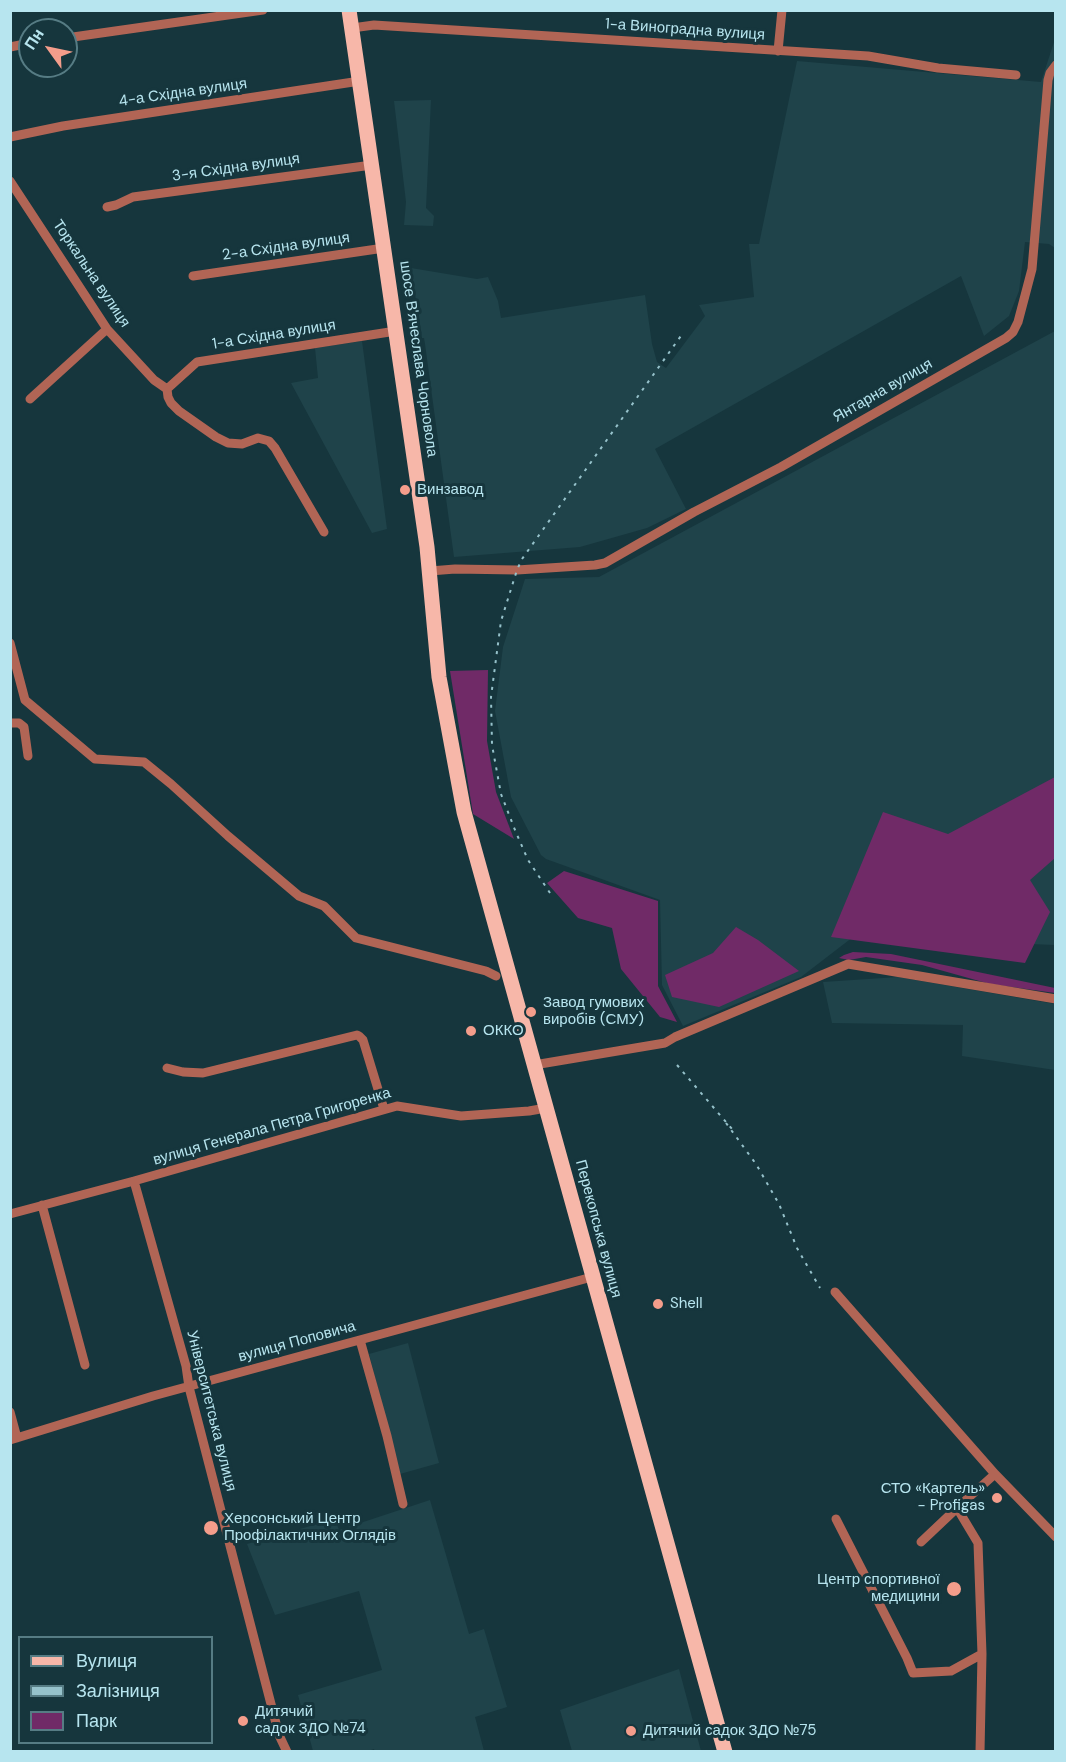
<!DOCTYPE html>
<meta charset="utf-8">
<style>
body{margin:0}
#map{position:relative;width:1066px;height:1762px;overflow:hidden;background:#16363d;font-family:"DM Sans",sans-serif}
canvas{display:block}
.frame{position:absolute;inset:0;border:12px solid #b7e5ef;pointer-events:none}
.legend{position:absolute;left:18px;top:1636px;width:195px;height:108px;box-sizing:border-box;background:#16363d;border:2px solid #567c84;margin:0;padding:8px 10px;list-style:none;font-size:18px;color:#b7e5ef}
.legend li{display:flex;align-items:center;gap:12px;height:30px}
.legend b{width:30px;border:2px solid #567c84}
.north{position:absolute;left:18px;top:18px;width:60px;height:60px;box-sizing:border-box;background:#16363d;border:2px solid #567c84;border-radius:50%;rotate:303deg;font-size:16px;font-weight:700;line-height:24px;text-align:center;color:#b7e5ef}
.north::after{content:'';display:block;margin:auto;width:21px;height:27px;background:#f49d8b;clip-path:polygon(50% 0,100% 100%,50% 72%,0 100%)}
</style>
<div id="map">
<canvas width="1066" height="1762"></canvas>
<div class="frame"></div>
<ul class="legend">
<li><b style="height:8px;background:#f7b7a9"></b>Вулиця</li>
<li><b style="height:8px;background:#96c2cb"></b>Залізниця</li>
<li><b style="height:16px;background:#702a67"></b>Парк</li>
</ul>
<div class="north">Пн</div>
</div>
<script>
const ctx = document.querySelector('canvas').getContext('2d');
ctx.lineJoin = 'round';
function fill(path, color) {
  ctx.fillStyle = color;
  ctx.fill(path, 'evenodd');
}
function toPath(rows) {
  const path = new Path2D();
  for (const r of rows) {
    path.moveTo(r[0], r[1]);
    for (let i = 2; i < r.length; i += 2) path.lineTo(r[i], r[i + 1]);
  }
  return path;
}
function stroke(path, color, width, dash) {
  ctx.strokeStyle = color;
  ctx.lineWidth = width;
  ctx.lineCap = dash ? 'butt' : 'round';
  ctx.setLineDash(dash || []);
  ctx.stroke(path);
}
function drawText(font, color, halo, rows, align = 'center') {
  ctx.font = font + ' "DM Sans",sans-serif';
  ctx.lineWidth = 6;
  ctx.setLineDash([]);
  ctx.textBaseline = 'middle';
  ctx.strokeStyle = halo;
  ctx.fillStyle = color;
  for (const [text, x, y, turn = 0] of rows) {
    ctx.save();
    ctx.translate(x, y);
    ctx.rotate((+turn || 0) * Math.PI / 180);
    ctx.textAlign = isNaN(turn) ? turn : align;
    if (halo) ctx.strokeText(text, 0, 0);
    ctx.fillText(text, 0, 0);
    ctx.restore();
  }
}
fill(toPath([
 [1055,39,1055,248,1049,244,1025,242,1019,291,1009,316,984,336,961,276,655,449,686,509,647,528,580,547,454,557,425,344,424,338,422,338,411,268,477,279,488,277,498,301,501,318,645,295,652,344,657,362,666,368,705,316,699,305,754,297,749,244,759,244,797,61,1041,82],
 [431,100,426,208,434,216,433,226,404,225,406,202,394,101],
 [1055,331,1055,945,853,937,801,977,683,1026,662,985,660,900,546,859,541,855,511,797,495,711,503,647,525,579,599,577],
 [362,341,387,529,372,533,291,383,318,378,315,348],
 [898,977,1055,1004,1055,1070,962,1056,963,1025,832,1023,823,982],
 [408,1343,439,1463,400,1474,369,1354],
 [430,1500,469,1634,484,1629,507,1707,475,1717,484,1751,375,1752,374,1749,365,1752,313,1751,298,1695,382,1670,359,1591,275,1615,247,1544,335,1519,339,1530],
 [679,1669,701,1751,572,1751,560,1710]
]), '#1f434a');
fill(toPath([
 [488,670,487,741,496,792,514,839,473,814,450,671],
 [1055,777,1055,858,1030,880,1050,912,1025,963,831,937,883,812,948,834],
 [564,871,658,901,658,986,677,1022,660,1017,621,969,612,928,578,918,547,883],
 [736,927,758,940,799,971,719,1007,672,997,665,975,713,953],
 [853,952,891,954,1055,988,1055,993,990,984,922,965,866,957,849,960,839,958,844,955]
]), '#702a67');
stroke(toPath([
 [352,28,374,25,868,56,938,68,1016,75],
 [66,38,263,10],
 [10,47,30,43],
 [778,51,782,10],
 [10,137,63,126,360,81],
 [10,181,107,329,154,380,167,389],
 [107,207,116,205,133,197,372,165],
 [193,276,384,248],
 [167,389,197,362,396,331],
 [167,389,168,397,171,403,179,411,216,437,228,443,242,444,258,438,269,441,275,448,324,532],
 [30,399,107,329],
 [430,571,455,569,517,570,595,565,605,563,694,512,781,467,1006,338,1013,332,1018,322,1032,269,1048,80,1050,73,1056,65],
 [10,643,25,700,95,759,144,762,171,784,228,836,299,896,324,906,356,938,486,971,496,976],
 [10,723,19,723,24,727,28,756],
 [534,1065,665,1043,675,1037,848,964,1056,999],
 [167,1068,183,1072,203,1073,357,1035,359,1036,363,1040,384,1109],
 [134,1181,186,1366,189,1387,279,1735,287,1752],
 [42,1205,85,1365],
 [10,1214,134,1181,397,1106,461,1116,529,1111,546,1108],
 [835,1292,995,1474,957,1508],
 [360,1340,387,1436,403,1504],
 [10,1412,17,1438],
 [10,1440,153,1396,592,1277],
 [995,1474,1056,1537],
 [836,1519,907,1658,913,1673,951,1671,982,1654,980,1752],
 [921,1542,957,1508,978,1543,982,1654]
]), '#b16555', 9);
stroke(toPath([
 [349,10,427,547,439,677,464,812,725,1752]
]), '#f7b7a9', 15);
stroke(toPath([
 [550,893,528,860,515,830,501,794,492,745,491,697,501,621,517,570,522,559,683,333],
 [677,1065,732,1129],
 [726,1123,756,1164,779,1204,797,1248,820,1288]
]), '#96c2cb', 2, [3, 6]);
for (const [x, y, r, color] of [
 [405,490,6,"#f49d8b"],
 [531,1012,6,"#f49d8b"],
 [471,1031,6,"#f49d8b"],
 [658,1304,6,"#f49d8b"],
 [997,1498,6,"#f49d8b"],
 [211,1528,8,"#f49d8b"],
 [954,1589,8,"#f49d8b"],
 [243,1721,6,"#f49d8b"],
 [631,1731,6,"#f49d8b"]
]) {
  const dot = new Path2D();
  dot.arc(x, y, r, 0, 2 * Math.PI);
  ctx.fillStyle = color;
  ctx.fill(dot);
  stroke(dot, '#16363d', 2);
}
drawText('15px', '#b7e5ef', '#16363d', [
 ["1-а Виноградна вулиця",685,30,4],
 ["4-а Східна вулиця",183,93,-8],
 ["3-я Східна вулиця",236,168,-8],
 ["2-а Східна вулиця",286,247,-8],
 ["Торкальна вулиця",91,274,56],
 ["1-а Східна вулиця",274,335,-9],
 ["шосе В'ячеслава Чорновола",418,359,82],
 ["Янтарна вулиця",883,391,-30],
 ["вулиця Генерала Петра Григоренка",272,1127,-16],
 ["Перекопська вулиця",598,1229,75],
 ["вулиця Поповича",297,1342,-15],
 ["Університетська вулиця",211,1411,76]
]);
drawText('15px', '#b7e5ef', '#16363d', [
 ["Винзавод",417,490],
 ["Завод гумових",543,1003],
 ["виробів (СМУ)",543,1020],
 ["ОККО",483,1031],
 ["Shell",670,1304],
 ["СТО «Картель»",985,1489,"right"],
 ["- Profigas",985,1506,"right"],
 ["Херсонський Центр",224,1519],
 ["Профілактичних Оглядів",224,1536],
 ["Центр спортивної",940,1580,"right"],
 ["медицини",940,1597,"right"],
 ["Дитячий",255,1712],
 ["садок ЗДО №74",255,1729],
 ["Дитячий садок ЗДО №75",643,1731]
], 'left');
</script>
